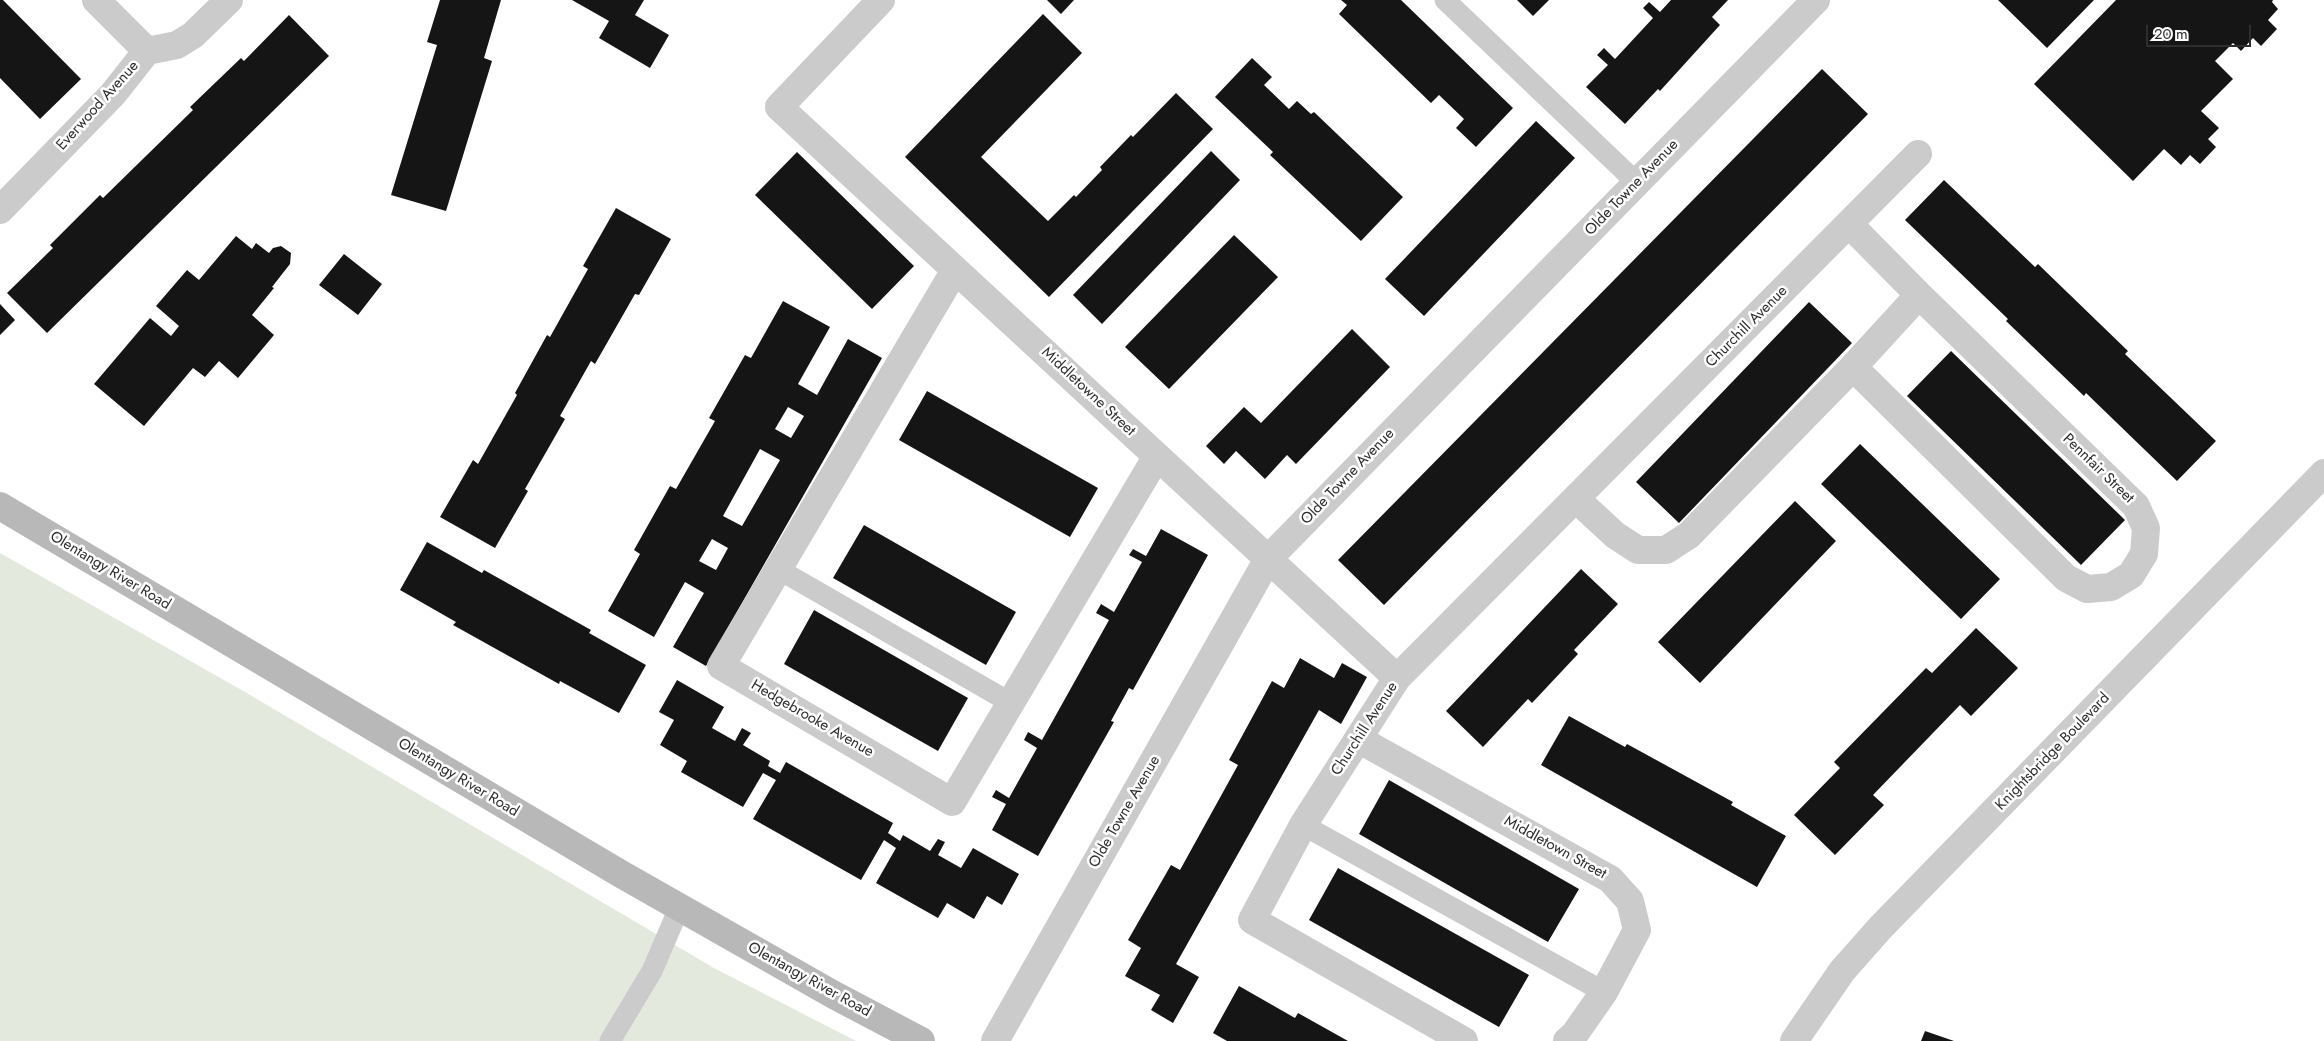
<!DOCTYPE html>
<style>
body{margin:0}
#map{position:relative;width:2324px;height:1041px;overflow:hidden;background:#fff;font-family:Jost,sans-serif}
canvas{display:block}
.scale{position:absolute;left:2146px;top:25px;width:105px;height:22px;box-sizing:border-box;border:2px solid #2e2e2e;border-top:0;padding-left:6px;font-size:15px;line-height:18px;white-space:nowrap;color:#2e2e2e;-webkit-text-stroke:4px #fff;paint-order:stroke}
</style>
<div id="map">
<canvas width="2324" height="1041"></canvas>
<div class="scale">20 m</div>
</div>
<script>
const ctx = document.querySelector('canvas').getContext('2d');
ctx.lineJoin = 'round';
function fill(path, color) {
  ctx.fillStyle = color;
  ctx.fill(path, 'evenodd');
}
function toPath(rows) {
  const path = new Path2D();
  for (const r of rows) {
    path.moveTo(r[0], r[1]);
    for (let i = 2; i < r.length; i += 2) path.lineTo(r[i], r[i + 1]);
  }
  return path;
}
function stroke(path, color, width, dash) {
  ctx.strokeStyle = color;
  ctx.lineWidth = width;
  ctx.lineCap = dash ? 'butt' : 'round';
  ctx.setLineDash(dash || []);
  ctx.stroke(path);
}
function drawText(font, color, halo, rows, align = 'center') {
  ctx.font = font + ' Jost,sans-serif';
  ctx.lineWidth = 5;
  ctx.setLineDash([]);
  ctx.textBaseline = 'middle';
  ctx.strokeStyle = halo;
  ctx.fillStyle = color;
  for (const [text, x, y, turn = 0] of rows) {
    ctx.save();
    ctx.translate(x, y);
    ctx.rotate((+turn || 0) * Math.PI / 180);
    ctx.textAlign = isNaN(turn) ? turn : align;
    if (halo) ctx.strokeText(text, 0, 0);
    ctx.fillText(text, 0, 0);
    ctx.restore();
  }
}
fill(toPath([
 [0,553,245,692,714,968,856,1041,0,1041]
]), '#e3eadd');
fill(toPath([
 [0,0,3,0,81,79,40,119,0,78],
 [440,0,501,0,484,58,492,61,446,211,391,195,437,45,427,42],
 [572,0,644,0,635,15,669,35,650,68,599,38,609,21],
 [1047,0,1074,0,1061,14],
 [1341,0,1401,0,1513,108,1476,147,1456,128,1464,119,1439,95,1431,103,1339,14,1347,5],
 [1517,0,1549,0,1533,16],
 [1671,0,1728,0,1712,17,1720,25,1660,91,1658,89,1625,124,1586,87,1608,65,1597,55,1604,48,1615,59,1653,18,1643,8,1649,2,1660,12],
 [1998,0,2094,0,2047,48],
 [2116,0,2273,0,2272,2,2278,9,2268,20,2277,29,2261,46,2253,38,2241,51,2233,43,2215,61,2233,79,2201,111,2219,128,2208,139,2216,147,2200,164,2190,155,2181,165,2164,149,2133,181,2034,84],
 [1043,14,1082,53,981,157,1048,221,1074,195,1076,197,1102,170,1100,167,1131,135,1133,137,1176,93,1213,129,1049,297,905,157],
 [289,15,329,56,47,333,7,293,53,248,50,245,100,195,103,198,193,110,190,107,241,58,244,61],
 [1252,58,1272,77,1264,85,1289,109,1297,101,1311,114,1314,112,1403,197,1361,241,1270,155,1273,152,1215,97],
 [1822,69,1868,114,1384,605,1338,560],
 [1536,121,1575,158,1424,316,1385,279],
 [1211,151,1240,180,1102,324,1073,295],
 [797,152,914,266,872,309,755,195],
 [1944,180,2035,267,2038,264,2128,351,2125,354,2216,441,2177,481,2086,393,2084,396,2006,321,2008,319,1905,220],
 [616,208,671,239,639,295,635,294,595,364,591,361,560,416,565,419,525,489,528,491,495,548,440,517,473,460,478,464,517,395,515,393,547,335,550,337,588,269,583,266],
 [1234,235,1278,277,1169,389,1125,347],
 [236,236,252,249,256,243,269,253,273,248,281,246,291,253,290,264,272,287,274,288,252,315,274,335,238,378,219,361,205,377,193,368,144,426,94,384,150,318,171,336,179,326,156,306,187,270,199,280],
 [344,254,382,284,358,315,319,285],
 [783,301,830,327,798,384,817,395,848,339,882,358,706,666,673,647,704,593,685,582,654,637,608,611,640,554,634,550,670,486,676,489,715,421,709,418,745,355,751,358],
 [788,407,804,416,791,438,775,429],
 [760,449,780,460,742,526,723,516],
 [712,539,728,548,716,570,699,561],
 [1809,302,1852,343,1679,523,1636,482],
 [0,304,15,320,0,335],
 [1352,329,1390,367,1296,464,1287,455,1265,479,1236,451,1224,464,1206,446,1244,407,1261,423],
 [1951,351,2125,520,2081,565,1907,396],
 [927,391,1098,488,1070,537,899,440],
 [1860,444,2000,579,1961,619,1821,484],
 [1795,501,1836,541,1700,683,1658,642],
 [864,525,1016,612,986,665,833,578],
 [1161,529,1208,555,1133,690,1129,688,1111,721,1114,722,1038,856,992,830,1006,804,992,797,996,790,1009,798,1037,748,1024,740,1028,732,1042,740,1109,620,1096,613,1101,604,1114,612,1142,562,1129,555,1133,549,1146,556],
 [427,542,482,573,484,570,591,630,589,633,646,665,619,713,560,681,559,684,453,625,456,622,400,590],
 [1581,569,1618,604,1574,650,1578,654,1532,703,1528,699,1483,747,1446,711],
 [814,610,968,698,938,751,784,664],
 [1976,628,2018,668,1971,716,1960,705,1873,795,1884,805,1835,855,1794,815,1840,768,1834,762,1926,668,1932,673],
 [1300,658,1334,678,1342,663,1367,677,1341,724,1319,710,1176,964,1199,977,1173,1023,1151,1010,1160,995,1125,976,1141,948,1128,940,1171,865,1180,870,1238,765,1229,760,1272,681,1284,688],
 [677,680,724,707,712,728,735,741,742,728,751,733,743,745,770,761,768,766,780,773,786,762,893,823,888,833,900,841,903,835,930,851,938,839,945,842,938,855,961,868,973,848,1019,874,1002,905,987,896,974,919,947,903,938,918,876,883,896,848,884,840,861,880,753,819,776,780,763,773,743,807,681,772,687,761,660,745,674,720,659,712],
 [1569,716,1625,747,1627,744,1733,802,1731,805,1786,836,1757,887,1541,765],
 [1389,780,1579,889,1548,942,1359,834],
 [1338,868,1529,975,1499,1027,1309,920],
 [1239,986,1295,1018,1298,1013,1348,1041,1227,1041,1213,1033],
 [1925,1031,1954,1041,1921,1041]
]), '#151515');
stroke(toPath([
 [1445,0,1637,183],
 [778,569,1011,703],
 [1303,825,1604,992],
 [610,1041,652,971,680,906]
]), '#cbcbcb', 21);
stroke(toPath([
 [96,0,147,51],
 [881,0,779,107,1397,678],
 [0,210,113,94,147,51,177,45,193,35,229,0],
 [1849,224,1919,295,2136,506,2146,528,2144,554,2131,575,2111,587,2087,589,2066,578,1853,367],
 [955,270,721,666,952,802,1157,456],
 [1576,499,1615,535,1638,550,1666,550,1689,535,1853,367,1919,295],
 [1358,739,1610,879,1630,901,1637,930,1604,992,1574,1035,1567,1041],
 [995,1041,1268,559,1816,0],
 [1464,1041,1252,920,1303,825,1397,678,1918,154]
]), '#cbcbcb', 28);
stroke(toPath([
 [1794,1041,1842,971,1881,927,2324,473]
]), '#cbcbcb', 28);
stroke(toPath([
 [0,506,621,874,834,995,921,1041]
]), '#b8b8b8', 28);
drawText('15px', '#2e2e2e', '#fff', [
 ["Everwood Avenue",98,106,-48],
 ["Olde Towne Avenue",1632,188,-46],
 ["Churchill Avenue",1747,327,-45],
 ["Middletowne Street",1088,392,43],
 ["Pennfair Street",2098,469,44],
 ["Olde Towne Avenue",1348,477,-46],
 ["Olentangy River Road",110,571,31],
 ["Hedgebrooke Avenue",812,719,30],
 ["Churchill Avenue",1365,729,-57],
 ["Knightsbridge Boulevard",2053,752,-46],
 ["Olentangy River Road",458,778,31],
 ["Olde Towne Avenue",1125,812,-60],
 ["Middletown Street",1555,848,29],
 ["Olentangy River Road",809,980,29]
]);
</script>
